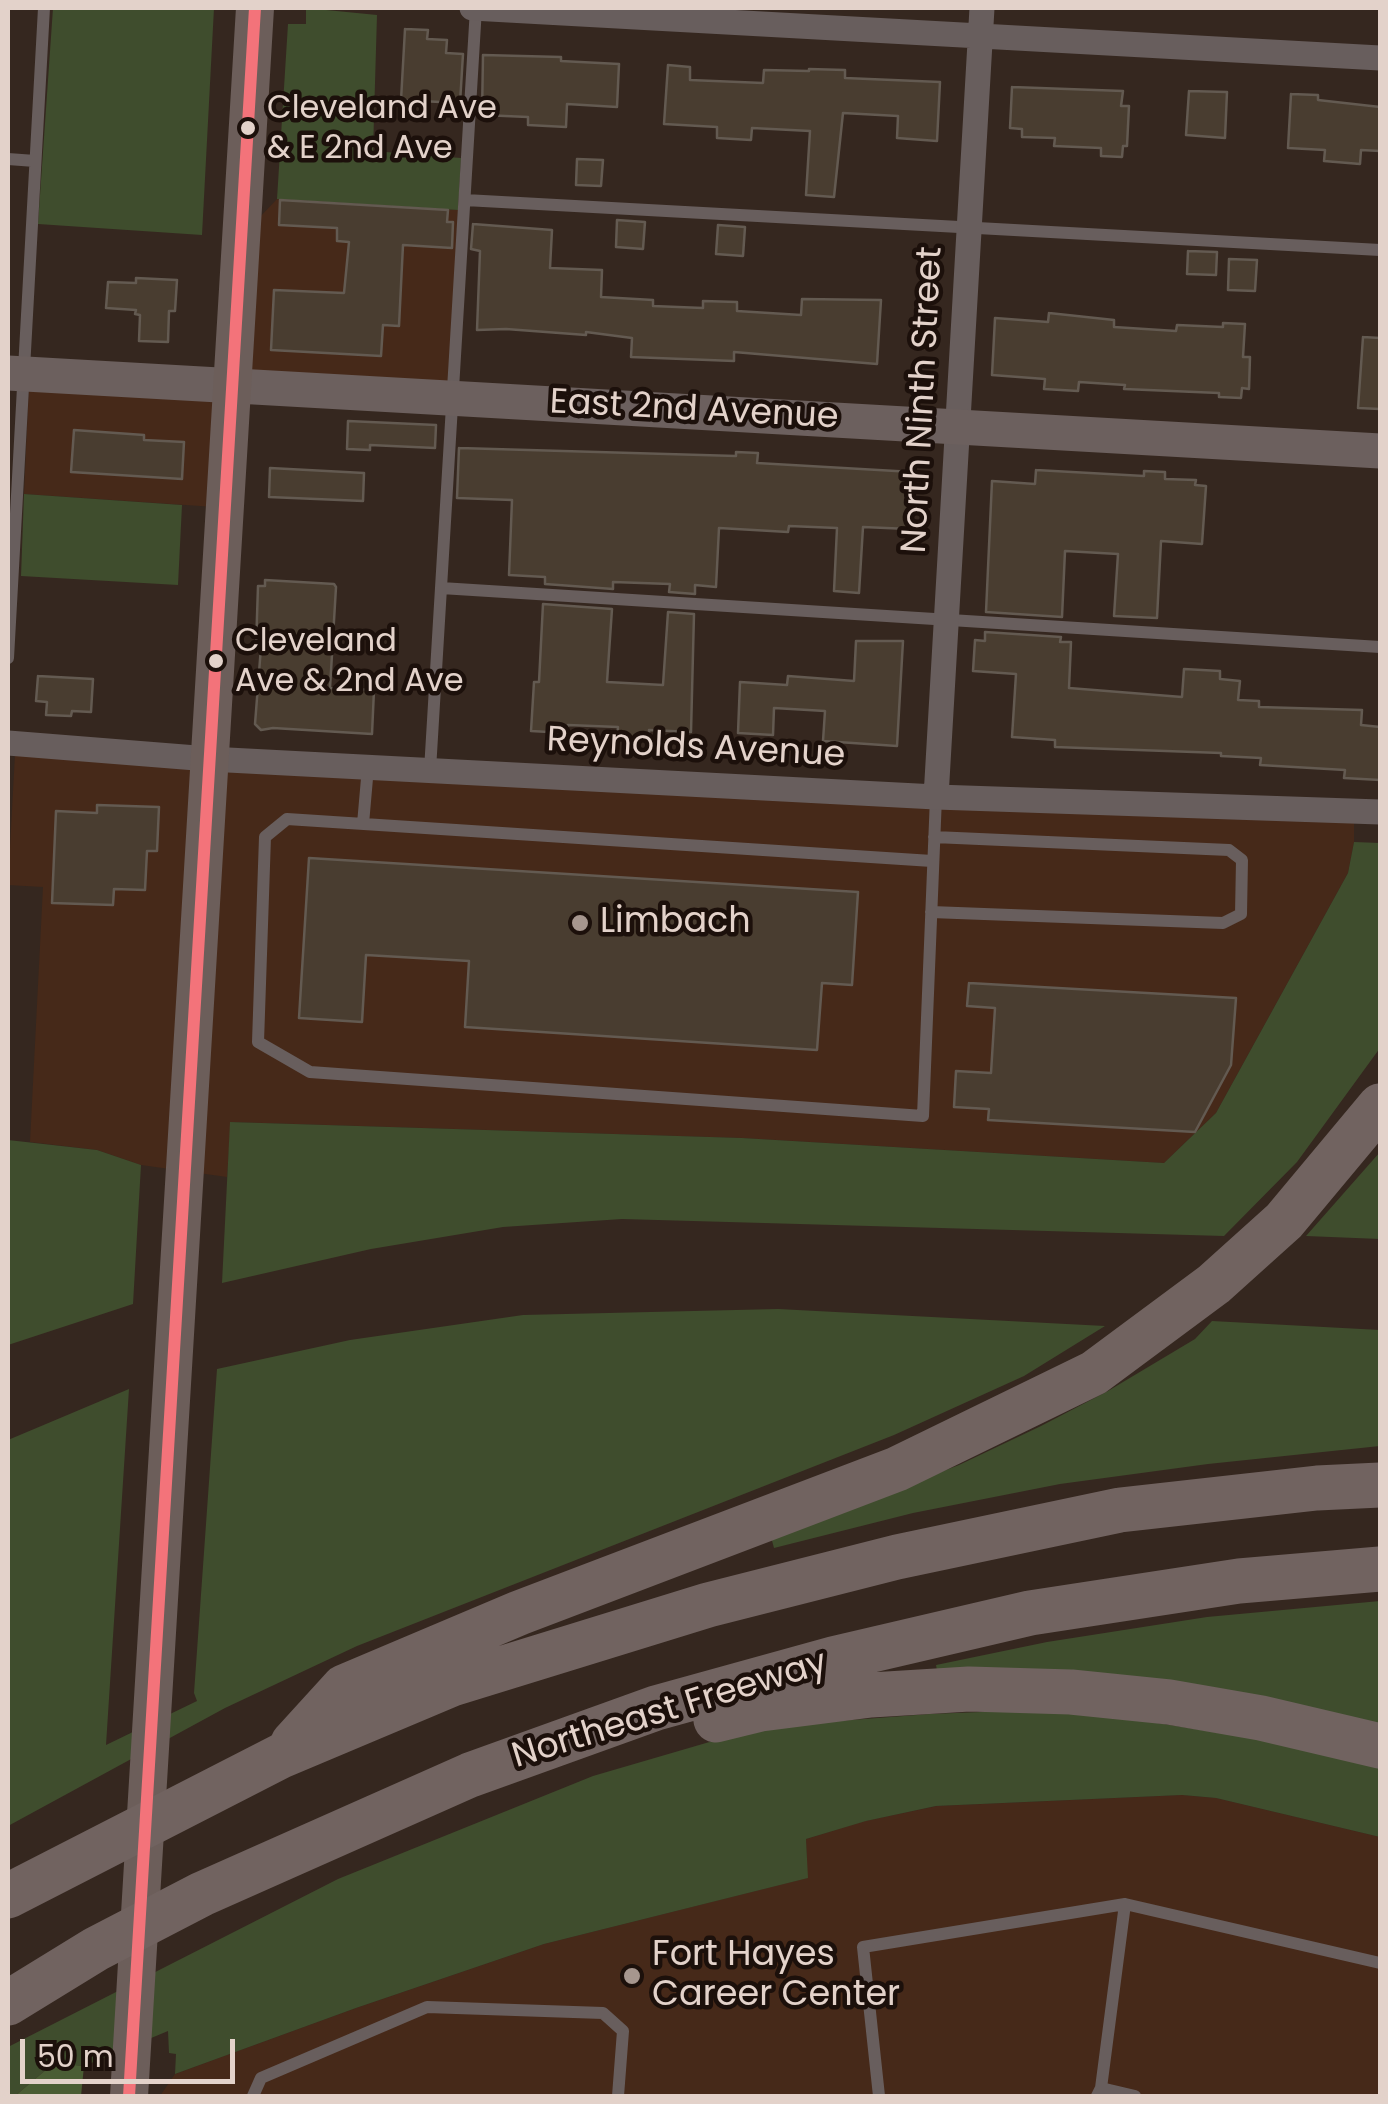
<!DOCTYPE html>
<style>
body{margin:0}
#map{position:relative;width:1388px;height:2104px;overflow:hidden;background:#35271f;font-family:Poppins,sans-serif}
canvas{display:block}
.frame{position:absolute;inset:0;border:10px solid #e3d2ca;pointer-events:none}
.scale{position:absolute;left:20px;top:2039px;width:215px;height:45px;box-sizing:border-box;border:5px solid #e3d2ca;border-top:0;padding-left:12px;font-size:30px;line-height:35px;white-space:nowrap;color:#e3d2ca;-webkit-text-stroke:8px #1c100b;paint-order:stroke}
</style>
<div id="map">
<canvas width="1388" height="2104"></canvas>
<div class="frame"></div>
<div class="scale">50 m</div>
</div>
<script>
const ctx = document.querySelector('canvas').getContext('2d');
ctx.lineJoin = 'round';
function fill(path, color) {
  ctx.fillStyle = color;
  ctx.fill(path, 'evenodd');
}
function toPath(rows) {
  const path = new Path2D();
  for (const r of rows) {
    path.moveTo(r[0], r[1]);
    for (let i = 2; i < r.length; i += 2) path.lineTo(r[i], r[i + 1]);
  }
  return path;
}
function stroke(path, color, width, dash) {
  ctx.strokeStyle = color;
  ctx.lineWidth = width;
  ctx.lineCap = dash ? 'butt' : 'round';
  ctx.setLineDash(dash || []);
  ctx.stroke(path);
}
function drawText(font, color, halo, rows, align = 'center') {
  ctx.font = font + ' Poppins,sans-serif';
  ctx.lineWidth = 9;
  ctx.setLineDash([]);
  ctx.textBaseline = 'middle';
  ctx.strokeStyle = halo;
  ctx.fillStyle = color;
  for (const [text, x, y, turn = 0] of rows) {
    ctx.save();
    ctx.translate(x, y);
    ctx.rotate((+turn || 0) * Math.PI / 180);
    ctx.textAlign = isNaN(turn) ? turn : align;
    if (halo) ctx.strokeText(text, 0, 0);
    ctx.fillText(text, 0, 0);
    ctx.restore();
  }
}
fill(toPath([
 [277,199,458,210,449,392,233,380,240,238],
 [29,386,223,395,215,507,24,494],
 [15,754,1354,820,1354,842,1348,873,1216,1113,1164,1163,742,1138,231,1122,227,1177,141,1165,97,1150,30,1142,43,887,8,885],
 [1182,1795,1216,1798,1380,1837,1380,2096,160,2096,175,2074,356,2008,544,1944,807,1878,806,1839,865,1821,937,1806]
]), '#462919');
fill(toPath([
 [53,8,214,8,202,235,38,224],
 [306,8,377,15,373,151,461,158,458,210,277,199,288,24,306,24],
 [24,494,182,505,178,585,21,576],
 [1354,842,1380,843,1380,1048,1297,1162,1224,1236,622,1219,503,1227,371,1249,222,1283,230,1122,742,1138,1164,1163,1216,1113,1348,873],
 [8,1140,97,1150,141,1165,133,1304,8,1345],
 [1380,1152,1380,1239,1306,1236],
 [778,1309,1105,1326,1024,1376,894,1435,357,1646,225,1708,8,1826,8,1440,129,1389,106,1745,197,1701,194,1693,217,1369,350,1340,523,1315],
 [1212,1321,1380,1330,1380,1446,1208,1464,1060,1484,913,1513,774,1548,771,1537,959,1465,1041,1426,1108,1391,1195,1339],
 [1380,1601,1380,1731,938,1676,936,1665,1047,1642,1207,1617],
 [1033,1710,1095,1713,1264,1740,1380,1767,1380,1837,1216,1798,1182,1795,936,1806,866,1821,806,1839,808,1878,544,1944,356,2008,175,2074,176,2054,169,2053,168,2031,84,2066,54,2063,15,2096,8,2096,8,2047,338,1879,593,1776,730,1736,812,1723,930,1714]
]), '#3f4d2d');
fill(toPath([
 [54,2063,84,2066,81,2096,15,2096]
]), '#4a5d34');
const building = toPath([
 [405,29,428,30,427,39,447,40,446,53,463,54,460,103,401,100,405,29],
 [483,55,561,57,561,61,619,64,617,107,567,104,566,127,528,125,528,117,482,115,483,55],
 [668,65,690,67,690,80,763,83,764,70,809,71,809,69,845,70,845,78,940,82,937,141,897,138,898,116,843,113,834,197,806,195,810,131,752,128,751,140,717,138,717,127,664,124,668,65],
 [1012,87,1123,91,1121,106,1129,106,1127,146,1123,146,1122,157,1101,156,1101,148,1054,146,1055,138,1022,137,1022,129,1010,128,1012,87],
 [1189,91,1227,92,1225,138,1186,135,1189,91],
 [1291,94,1318,95,1318,100,1380,107,1380,151,1361,150,1360,164,1324,161,1325,150,1288,148,1291,94],
 [577,159,603,160,601,186,576,185,577,159],
 [280,200,448,210,447,222,453,222,452,248,403,245,399,326,383,325,381,356,271,350,274,290,344,293,349,242,337,241,337,228,279,225,280,200],
 [617,220,645,222,643,249,616,247,617,220],
 [473,224,552,230,550,268,602,270,601,297,653,300,653,306,703,308,703,301,737,302,737,311,801,315,802,299,881,300,877,364,734,352,734,361,631,357,632,338,586,332,586,335,506,329,477,330,480,251,471,249,473,224],
 [718,225,745,227,743,256,716,254,718,225],
 [1188,251,1217,252,1216,275,1187,274,1188,251],
 [1229,259,1257,260,1255,291,1228,290,1229,259],
 [136,278,177,280,175,311,169,311,168,342,139,341,140,315,135,314,136,310,106,308,108,282,136,283,136,278],
 [1049,313,1114,320,1114,327,1176,331,1177,325,1223,327,1223,323,1245,324,1243,357,1250,357,1249,389,1242,388,1241,398,1219,397,1219,393,1124,389,1125,385,1079,382,1078,391,1044,389,1045,379,992,375,995,318,1048,322,1049,313],
 [1363,337,1380,338,1380,409,1358,408,1363,337],
 [348,421,436,425,435,448,370,445,370,450,347,449,348,421],
 [74,430,144,435,144,440,184,442,182,479,71,472,74,430],
 [459,448,736,456,736,452,758,453,757,463,913,472,909,529,863,527,859,593,834,591,837,528,789,526,788,532,719,528,716,587,695,585,695,594,669,592,670,584,613,582,613,589,545,584,545,577,509,575,512,500,457,498,459,448],
 [270,468,364,473,363,501,269,497,270,468],
 [1036,470,1144,476,1144,471,1165,472,1165,479,1196,480,1195,485,1206,486,1202,544,1161,541,1157,618,1114,616,1118,554,1065,551,1062,617,986,612,992,481,1035,484,1036,470],
 [265,580,334,584,336,587,330,688,374,690,372,734,273,728,261,730,255,724,261,647,256,647,258,586,265,586,265,580],
 [543,604,612,609,607,682,663,685,668,612,694,614,691,732,649,730,649,741,617,739,618,727,568,725,567,733,531,731,534,682,539,682,543,604],
 [985,632,1061,637,1060,642,1071,642,1069,688,1182,697,1184,669,1220,671,1220,679,1240,681,1238,700,1259,701,1259,707,1362,710,1361,725,1380,727,1380,780,1344,778,1345,770,1260,765,1261,758,1221,756,1221,753,1055,747,1055,740,1012,737,1016,674,973,671,975,640,985,641,985,632],
 [856,641,903,641,897,746,823,741,825,711,774,708,773,735,738,733,740,682,787,685,788,676,854,681,856,641],
 [38,676,93,679,91,712,72,711,71,716,46,715,47,702,36,701,38,676],
 [97,805,159,807,157,851,147,851,145,890,114,889,113,905,52,903,56,811,97,813,97,805],
 [309,858,858,892,852,985,822,983,817,1050,465,1027,469,961,366,955,362,1022,299,1018,309,858],
 [969,983,1236,998,1231,1065,1195,1132,988,1120,989,1109,954,1107,956,1071,991,1073,995,1008,967,1006,969,983]
]);
fill(building, '#493d30');
stroke(building, '#635a51', 2.5);
stroke(toPath([
 [8,159,35,161],
 [465,200,1380,250],
 [441,588,1380,647],
 [8,658,44,8],
 [430,770,476,8],
 [363,824,368,767],
 [932,861,287,819,265,837,258,1042,310,1072,923,1116,936,797],
 [931,912,1223,923,1241,914,1242,860,1229,850,934,837],
 [1101,2088,1135,2096],
 [253,2096,261,2078,427,2007,603,2013,623,2031,618,2096],
 [879,2096,863,1947,1125,1904,1380,1963],
 [1097,2096,1101,2088,1125,1904]
]), '#685e5d', 12);
stroke(toPath([
 [472,8,1380,58],
 [8,743,209,759,936,797,1380,812],
 [936,797,982,8]
]), '#685e5d', 25);
stroke(toPath([
 [8,373,1380,451]
]), '#6c605e', 35);
stroke(toPath([
 [129,2096,255,8]
]), '#6c5e5a', 38);
stroke(toPath([
 [716,1720,761,1709,871,1695,969,1689,1071,1692,1169,1702,1261,1718,1380,1746],
 [293,1743,344,1687,519,1613,897,1469,1094,1373,1214,1284,1284,1221,1380,1106],
 [8,1896,281,1756,452,1684,708,1605,897,1557,1120,1510,1317,1488,1380,1485],
 [8,2003,96,1949,202,1894,470,1775,656,1708,833,1659,1030,1613,1239,1581,1380,1569]
]), '#716360', 45);
stroke(toPath([
 [129,2096,255,8]
]), '#f3737a', 12);
for (const [x, y, r, color] of [
 [248,128,9,"#e3d2ca"],
 [216,661,9,"#e3d2ca"],
 [580,923,10,"#a6968e"],
 [632,1976,10,"#a6968e"]
]) {
  const dot = new Path2D();
  dot.arc(x, y, r, 0, 2 * Math.PI);
  ctx.fillStyle = color;
  ctx.fill(dot);
  stroke(dot, '#1c100b', 4);
}
drawText('32px', '#e3d2ca', '#1c100b', [
 ["Cleveland Ave",267,110],
 ["& E 2nd Ave",267,150],
 ["Cleveland",235,643],
 ["Ave & 2nd Ave",235,683]
], 'left');
drawText('35px', '#e3d2ca', '#1c100b', [
 ["North Ninth Street",924,400,-87],
 ["East 2nd Avenue",694,411,3],
 ["Reynolds Avenue",696,749,3],
 ["Northeast Freeway",670,1711,-17]
]);
drawText('35px', '#e3d2ca', '#1c100b', [
 ["Limbach",600,923],
 ["Fort Hayes",652,1956],
 ["Career Center",652,1996]
], 'left');
</script>
